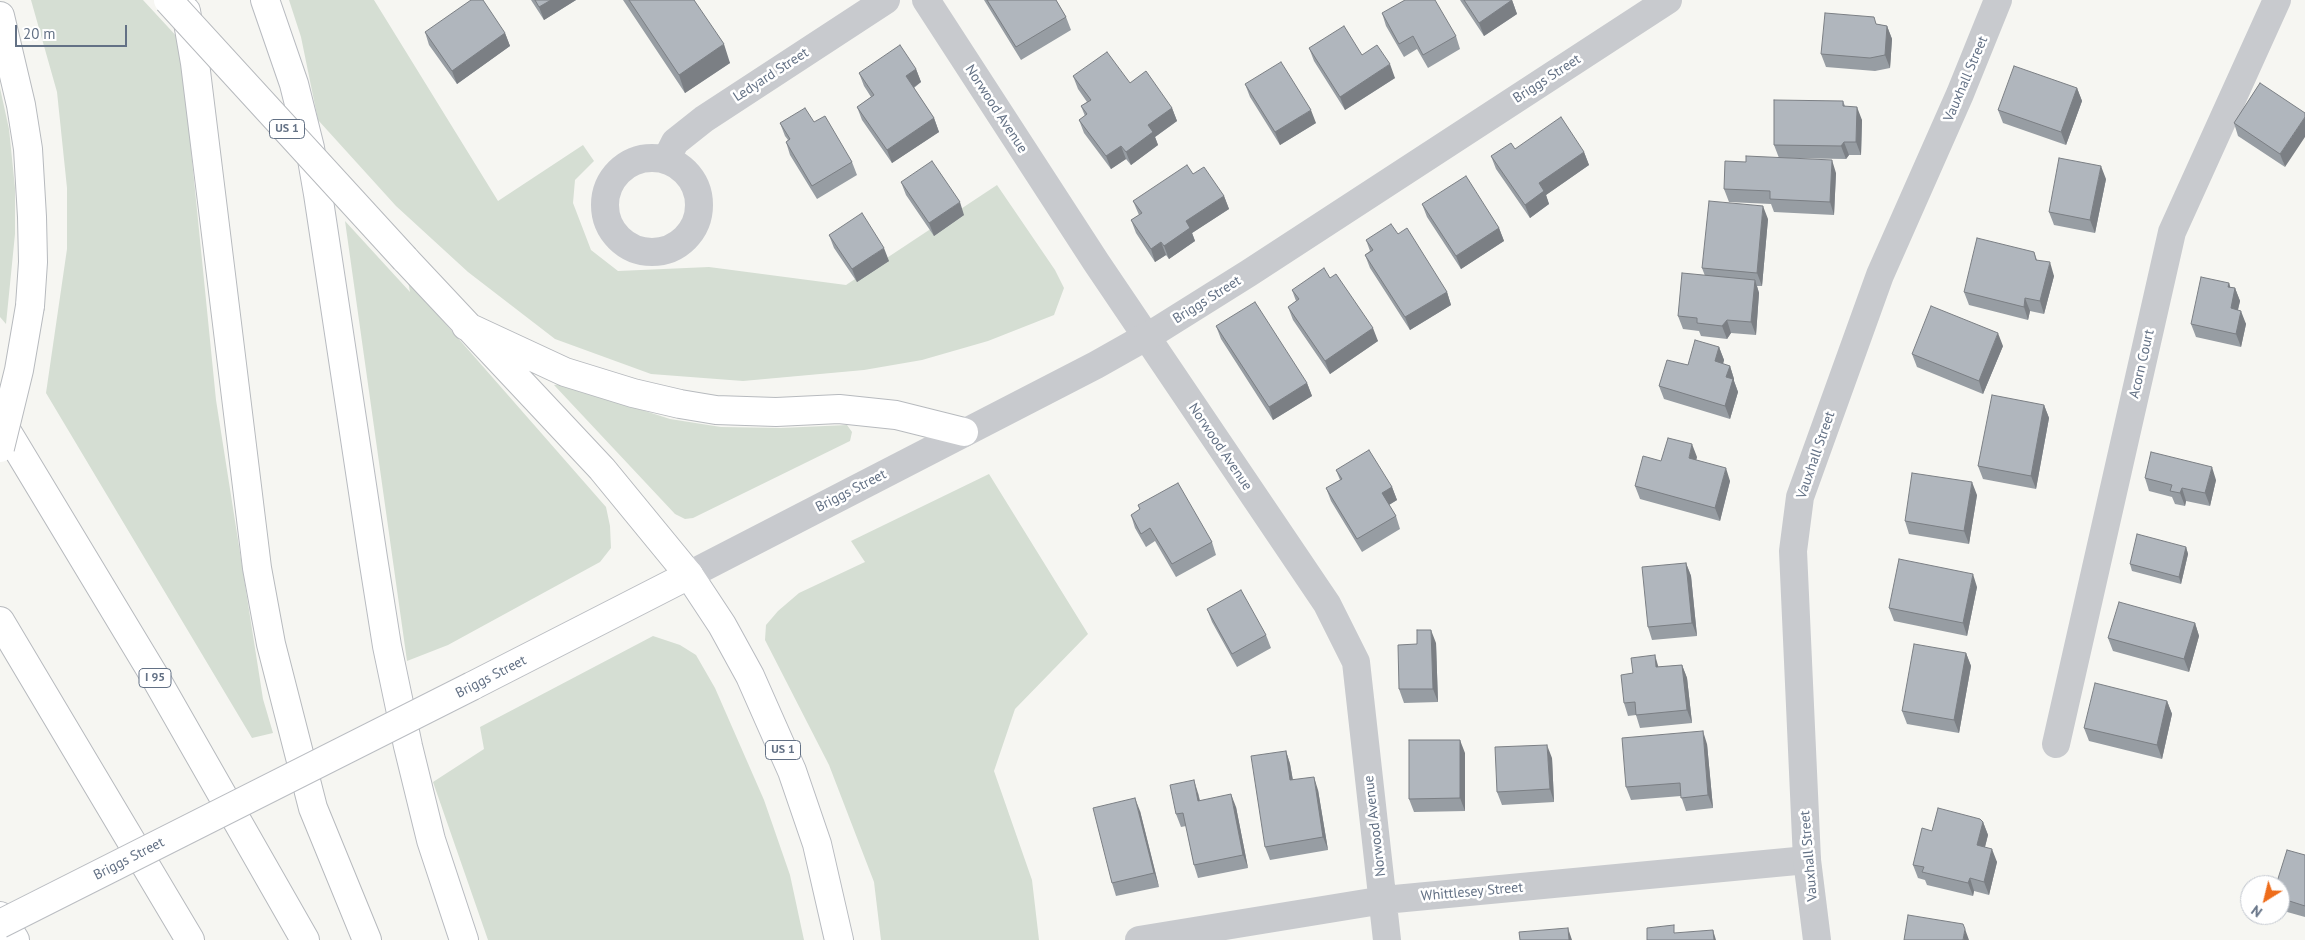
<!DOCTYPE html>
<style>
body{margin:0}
#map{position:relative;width:2305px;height:940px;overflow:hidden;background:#f6f6f2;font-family:"PT Sans",sans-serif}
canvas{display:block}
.north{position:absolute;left:2240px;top:875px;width:50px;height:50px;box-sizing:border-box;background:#fff;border:1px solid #c1c6ce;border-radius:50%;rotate:216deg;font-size:14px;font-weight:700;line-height:20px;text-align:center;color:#637185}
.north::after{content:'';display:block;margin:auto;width:18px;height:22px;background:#ee6d1b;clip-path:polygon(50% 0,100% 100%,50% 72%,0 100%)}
.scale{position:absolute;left:15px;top:25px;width:112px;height:22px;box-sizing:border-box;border:2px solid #637185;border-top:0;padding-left:6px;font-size:15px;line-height:18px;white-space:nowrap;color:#637185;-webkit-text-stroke:4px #fff;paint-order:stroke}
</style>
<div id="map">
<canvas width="2305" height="940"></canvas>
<div class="north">N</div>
<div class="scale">20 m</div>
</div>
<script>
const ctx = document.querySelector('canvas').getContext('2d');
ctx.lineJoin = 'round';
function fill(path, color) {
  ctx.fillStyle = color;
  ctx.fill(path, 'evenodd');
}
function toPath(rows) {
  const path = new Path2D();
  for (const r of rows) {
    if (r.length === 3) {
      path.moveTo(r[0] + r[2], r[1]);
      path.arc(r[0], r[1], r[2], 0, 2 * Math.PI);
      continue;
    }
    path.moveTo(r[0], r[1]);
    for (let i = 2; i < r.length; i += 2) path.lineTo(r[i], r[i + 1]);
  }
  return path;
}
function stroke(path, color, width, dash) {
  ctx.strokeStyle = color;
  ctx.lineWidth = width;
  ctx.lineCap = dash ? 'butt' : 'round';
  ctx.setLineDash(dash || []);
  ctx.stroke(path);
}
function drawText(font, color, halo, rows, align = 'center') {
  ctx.font = font + ' "PT Sans",sans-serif';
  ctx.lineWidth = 5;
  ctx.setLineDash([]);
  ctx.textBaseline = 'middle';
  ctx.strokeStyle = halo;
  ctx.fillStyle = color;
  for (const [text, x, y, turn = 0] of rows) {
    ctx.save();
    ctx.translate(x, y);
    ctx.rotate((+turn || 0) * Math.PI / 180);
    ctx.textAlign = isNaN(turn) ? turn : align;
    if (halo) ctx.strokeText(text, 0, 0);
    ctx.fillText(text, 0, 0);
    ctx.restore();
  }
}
fill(toPath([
 [31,0,143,0,180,40,216,400,263,699,273,733,252,738,46,393,67,249,67,188,57,92],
 [289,0,374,0,498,201,583,145,594,161,575,180,573,203,591,250,618,271,709,267,846,285,997,185,1055,270,1064,288,1054,315,988,341,922,360,864,370,743,381,651,374,555,339,468,272,396,206,318,120,301,37],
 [0,88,9,129,15,188,15,234,6,324,0,317],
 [345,221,410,292,408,281,606,507,610,526,611,548,600,562,448,645,407,661],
 [561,384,670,419,721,427,781,428,847,425,852,432,850,441,693,518,685,519,675,514,554,385],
 [989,474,1088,634,1015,709,994,771,1032,880,1039,940,881,940,874,882,829,765,765,640,766,625,778,611,799,593,865,562,851,541],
 [653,636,680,645,696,655,715,688,764,800,790,875,804,940,488,940,433,782,484,749,480,727]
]), '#d5ded3');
const secondary = toPath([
 [472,686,689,575]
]);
const primary = toPath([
 [265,0,294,84,310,148,318,194,373,558,387,646,408,746,431,840,464,940],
 [689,575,722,625,750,676,792,771,817,844,839,940],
 [0,916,15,940]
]);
const motorway = toPath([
 [186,11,195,63,257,568,271,644,313,808,367,940],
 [0,16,21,105,28,149,32,217,33,262,30,306],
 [405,259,602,469,689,575],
 [466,326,565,372,633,393,680,404,716,410,776,412,839,409,896,415,964,432],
 [0,420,155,677,305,940],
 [0,621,190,940]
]);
stroke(secondary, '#babdc2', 30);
stroke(primary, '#b8bbc0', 30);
stroke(motorway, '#b7babe', 30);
stroke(toPath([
 [926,0,1096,262,1327,604,1356,662,1387,940],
 [652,205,47],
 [666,160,675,142,704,119,886,0],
 [2056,744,2172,232,2277,0],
 [1139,940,1384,900,1807,860]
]), '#c8cace', 28);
stroke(toPath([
 [689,575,1096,365,1158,330,1249,273,1668,0],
 [1817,940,1807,860,1793,551,1800,497,1880,275,1960,94,1998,0]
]), '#c8cace', 28);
stroke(secondary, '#fff', 28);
stroke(primary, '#fff', 28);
stroke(motorway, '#fff', 28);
const secondaryBridge = toPath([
 [0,924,472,686]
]);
const motorwayBridge = toPath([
 [168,0,405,259],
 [0,448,19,370,30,306]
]);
stroke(secondaryBridge, '#babdc2', 30, []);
stroke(motorwayBridge, '#b7babe', 30, []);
stroke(secondaryBridge, '#fff', 28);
stroke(motorwayBridge, '#fff', 28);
fill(toPath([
 [531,0,576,0,544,20],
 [623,0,694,0,730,63,685,93],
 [984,0,1056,0,1066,17,1071,30,1021,60],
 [1460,0,1512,0,1517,14,1484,36],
 [1382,13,1456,36,1460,49,1428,68,1417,49,1404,57,1386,26],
 [1876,24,1887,26,1892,39,1890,68,1875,71,1826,67,1821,54],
 [425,32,505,33,510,46,457,84,429,45],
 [1309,48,1362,55,1395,78,1345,110,1314,61],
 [916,69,921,82,914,88,934,118,939,132,892,163,862,120,857,107,871,97,864,86,859,73],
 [1073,76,1130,83,1172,108,1177,121,1155,137,1158,145,1131,165,1126,159,1111,169,1084,133,1079,120,1085,116,1081,106,1087,102,1078,89],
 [2260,83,2285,167,2238,136,2234,123],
 [1245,84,1316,123,1280,145,1250,97],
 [2077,88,2082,101,2066,145,2003,123,1998,110],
 [1843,101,1845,106,1862,120,1861,155,1849,155,1846,159,1779,158,1774,145],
 [814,122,852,162,857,175,817,199,790,155,786,142,788,140,785,136,780,123],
 [1515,149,1584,152,1589,165,1546,195,1549,204,1530,218,1496,169,1491,156],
 [1836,173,1834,215,1774,212,1771,204,1729,202,1724,189],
 [1193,174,1224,196,1229,209,1192,233,1195,241,1169,259,1166,255,1155,262,1136,233,1131,220,1139,215,1133,201],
 [2106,179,2095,233,2054,225,2049,212],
 [901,182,964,215,934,236,906,195],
 [1422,204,1499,228,1504,241,1461,269,1427,217],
 [1768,219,1762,286,1757,286,1759,293,1756,335,1731,333,1727,339,1701,336,1699,331,1683,329,1678,316,1705,276,1702,268],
 [1398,234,1447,292,1451,305,1410,330,1370,268,1365,255,1370,251,1366,240],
 [829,235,889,261,857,282,834,248],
 [2034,252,2037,260,2054,276,2044,314,2030,311,2028,320,1969,305,1964,292],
 [1330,278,1378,341,1330,374,1293,320,1288,307,1296,301,1292,290],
 [2229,283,2230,287,2235,288,2240,301,2238,310,2246,324,2241,347,2196,337,2191,324],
 [1216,326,1307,383,1312,396,1273,420,1221,339],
 [2003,346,1983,394,1917,367,1912,354],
 [1719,347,1724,360,1723,364,1730,366,1734,379,1734,381,1738,392,1730,419,1664,399,1659,386,1688,365],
 [2044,405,2049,418,2036,489,1983,479,1978,466],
 [1697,457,1696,460,1730,481,1720,521,1640,499,1635,486,1661,461],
 [1336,470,1392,487,1397,500,1389,505,1396,516,1400,529,1362,552,1331,501,1326,488,1340,480],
 [2145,478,2216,480,2210,506,2186,501,2185,506,2175,504,2172,497,2149,491],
 [1977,495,1969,544,1909,534,1905,521],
 [1138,505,1212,542,1216,555,1176,577,1155,541,1146,547,1135,528,1131,515,1140,510],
 [2186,547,2188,554,2181,584,2132,571,2130,564],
 [1686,563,1691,576,1697,636,1652,640,1648,627],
 [1977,587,1967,636,1894,621,1889,608],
 [1207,609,1266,635,1271,648,1237,667,1212,622],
 [2195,623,2199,636,2189,672,2113,651,2108,638],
 [1436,643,1438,702,1404,703,1399,689,1417,644],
 [1966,653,1971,666,1959,733,1907,724,1902,711],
 [1682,665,1687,678,1692,723,1640,728,1636,715,1628,716,1624,703,1633,673,1659,667],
 [2167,701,2172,714,2162,759,2089,741,2084,728],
 [1707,744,1713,808,1686,811,1681,796,1631,800,1626,787],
 [1286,751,1290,764,1293,780,1318,790,1328,850,1270,860,1265,847],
 [1465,753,1465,811,1414,812,1409,799],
 [1552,758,1554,802,1502,805,1497,792],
 [1198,793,1200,800,1236,807,1248,868,1198,878,1194,865,1186,826,1181,827,1176,814],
 [1140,811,1159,887,1116,896,1112,883],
 [1983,822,1988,835,1985,847,1997,862,1989,895,1974,891,1973,896,1927,885,1925,880,1918,878,1913,865,1932,831],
 [2305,855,2305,917,2280,910,2280,885]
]), '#979da3');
fill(toPath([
 [551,0,576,0,544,20,539,7],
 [1512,0,1517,14,1484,36,1479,23],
 [1887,26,1892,39,1890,68,1885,55],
 [505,33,510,46,457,84,452,71],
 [724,44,730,63,685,93,679,75],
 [1390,64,1395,78,1345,110,1340,97],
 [916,69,921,82,911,89,906,76],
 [2077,88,2082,101,2066,145,2061,132],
 [1857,107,1862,120,1861,155,1856,142],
 [1172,108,1177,121,1155,137,1158,145,1131,165,1126,152,1148,125],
 [1311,110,1316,123,1280,145,1275,132],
 [2305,117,2305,137,2285,167,2280,154],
 [934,118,939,132,892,163,887,150],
 [1844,142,1849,155,1846,159,1841,146],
 [1121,146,1126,159,1111,169,1106,156],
 [1584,152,1589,165,1546,195,1549,204,1530,218,1525,205,1539,183],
 [1832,160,1836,173,1834,215,1830,202],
 [2101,166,2106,179,2095,233,2090,220],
 [1224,196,1229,209,1192,233,1195,241,1169,259,1164,246,1186,221],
 [960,202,964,215,934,236,929,223],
 [1763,206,1768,219,1762,286,1757,273],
 [1499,228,1504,241,1461,269,1456,256],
 [1161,242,1166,255,1155,262,1151,249],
 [884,248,889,261,857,282,852,269],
 [2050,262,2054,276,2044,314,2040,301],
 [1755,280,1759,293,1756,335,1751,322],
 [2229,283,2233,296,2235,288,2240,301,2235,321,2231,308,2228,287],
 [1447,292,1451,305,1410,330,1405,317],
 [2025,298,2030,311,2028,320,2024,307],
 [2241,311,2246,324,2241,347,2236,334],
 [1727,320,1731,333,1727,339,1722,326],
 [1373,328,1378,341,1330,374,1325,361],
 [1998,333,2003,346,1983,394,1979,381],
 [1719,347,1724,360,1720,374,1715,361],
 [1730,366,1734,379,1734,381,1738,392,1730,419,1725,406,1726,377],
 [1307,383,1312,396,1273,420,1269,407],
 [2044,405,2049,418,2036,489,2031,476],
 [1692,444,1697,457,1693,471,1689,458],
 [2212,467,2216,480,2210,506,2205,493],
 [1726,468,1730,481,1720,521,1715,508],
 [1972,482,1977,495,1969,544,1964,531],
 [1392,487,1397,500,1387,506,1382,493],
 [2182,488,2186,501,2185,506,2180,493],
 [2186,547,2188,554,2181,584,2179,577],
 [1686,563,1691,576,1697,636,1692,623],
 [1973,574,1977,587,1967,636,1963,623],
 [2195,623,2199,636,2189,672,2184,659],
 [1431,630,1436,643,1438,702,1433,689],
 [1966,653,1971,666,1959,733,1954,720],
 [1655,655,1659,669,1656,667],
 [1682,665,1687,678,1692,723,1687,710],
 [2167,701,2172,714,2162,759,2157,745],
 [1703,731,1707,744,1713,808,1708,795],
 [1460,740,1465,753,1465,811,1460,798],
 [1547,745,1552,758,1554,802,1550,789],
 [1286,751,1290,764,1295,793,1290,780],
 [1314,777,1318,790,1328,850,1323,837],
 [1194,780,1198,793,1202,814,1198,801],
 [1231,794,1236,807,1248,868,1243,855],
 [1135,798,1140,811,1159,887,1154,873],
 [1983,822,1988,835,1982,858,1977,845],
 [1992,849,1997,862,1989,895,1984,882],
 [1970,878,1974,891,1973,896,1968,883],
 [1568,928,1572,940,1569,940],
 [1965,929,1969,940,1963,940],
 [1713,930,1716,940,1714,940]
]), '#7b7f84');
const building = toPath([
 [471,0,483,0,505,33,452,71,425,32,471,0],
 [535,0,551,0,539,7,535,0],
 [629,0,694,0,724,44,679,75,629,0],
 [987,0,1056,0,1066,17,1016,47,987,0],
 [1405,0,1435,0,1456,36,1423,55,1413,36,1399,44,1382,13,1405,0],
 [1464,0,1512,0,1479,23,1464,0],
 [1825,13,1874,17,1876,24,1887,26,1885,55,1870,58,1821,54,1825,13],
 [1344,26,1362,55,1377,45,1390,64,1340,97,1309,48,1344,26],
 [900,45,916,69,906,76,934,118,887,150,857,107,874,95,859,73,900,45],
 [1107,52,1130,83,1146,71,1172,108,1148,125,1153,132,1126,152,1121,146,1106,156,1079,120,1087,114,1081,106,1091,100,1073,76,1107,52],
 [1281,62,1311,110,1275,132,1245,84,1281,62],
 [2014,66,2077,88,2061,132,1998,110,2014,66],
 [2260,83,2305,113,2305,117,2280,154,2234,123,2260,83],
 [1774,100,1843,101,1843,106,1857,107,1856,142,1844,142,1841,146,1774,145,1774,100],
 [805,108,814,122,825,116,852,162,812,186,786,142,790,139,780,123,805,108],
 [1561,117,1584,152,1539,183,1544,191,1525,205,1491,156,1511,143,1515,149,1561,117],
 [1746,156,1832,160,1830,202,1770,199,1770,191,1724,189,1725,161,1746,162,1746,156],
 [2059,158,2101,166,2090,220,2049,212,2059,158],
 [932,161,960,202,929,223,901,182,932,161],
 [1187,165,1193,174,1204,167,1224,196,1186,221,1190,228,1164,246,1161,242,1151,249,1131,220,1142,213,1133,201,1187,165],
 [1466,176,1499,228,1456,256,1422,204,1466,176],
 [1709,201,1763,206,1757,273,1702,268,1709,201],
 [862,213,884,248,852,269,829,235,862,213],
 [1391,224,1398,234,1407,228,1447,292,1405,317,1365,255,1373,250,1366,240,1391,224],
 [1977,238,2034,252,2036,260,2050,262,2040,301,2025,298,2024,307,1964,292,1977,238],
 [1324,268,1330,278,1336,274,1373,328,1325,361,1288,307,1299,299,1292,290,1324,268],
 [1682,273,1755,280,1751,322,1727,320,1722,326,1697,323,1697,318,1678,316,1682,273],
 [2201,277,2229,283,2228,287,2235,288,2231,308,2241,311,2236,334,2191,324,2201,277],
 [1255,302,1307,383,1269,407,1216,326,1255,302],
 [1931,306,1998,333,1979,381,1912,354,1931,306],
 [1695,340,1719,347,1715,361,1730,366,1726,377,1733,379,1725,406,1659,386,1667,360,1688,365,1695,340],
 [1992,395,2044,405,2031,476,1978,466,1992,395],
 [1668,438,1692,444,1689,458,1726,468,1715,508,1635,486,1643,456,1661,461,1668,438],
 [1369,450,1392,487,1382,493,1396,516,1357,539,1326,488,1342,479,1336,470,1369,450],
 [2151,452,2212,467,2205,493,2182,488,2180,493,2170,491,2172,485,2145,478,2151,452],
 [1912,473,1972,482,1964,531,1905,521,1912,473],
 [1178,483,1212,542,1172,564,1150,528,1141,534,1131,515,1140,509,1138,505,1178,483],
 [2137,534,2186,547,2179,577,2130,564,2137,534],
 [1899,559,1973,574,1963,623,1889,608,1899,559],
 [1686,563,1692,623,1648,627,1642,567,1686,563],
 [1241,590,1266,635,1232,654,1207,609,1241,590],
 [2119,602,2195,623,2184,659,2108,638,2119,602],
 [1417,630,1431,630,1433,689,1399,689,1398,645,1417,644,1417,630],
 [1914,644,1966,653,1954,720,1902,711,1914,644],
 [1655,655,1656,667,1682,665,1687,710,1636,715,1635,702,1624,703,1621,675,1633,673,1631,658,1655,655],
 [2095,683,2167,701,2157,745,2084,728,2095,683],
 [1703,731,1708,795,1681,798,1680,783,1626,787,1622,738,1703,731],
 [1409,740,1460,740,1460,798,1409,799,1409,740],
 [1547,745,1550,789,1497,792,1495,747,1547,745],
 [1286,751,1290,780,1314,777,1323,837,1265,847,1251,756,1286,751],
 [1194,780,1198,801,1231,794,1243,855,1194,865,1183,813,1176,814,1170,785,1194,780],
 [1135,798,1154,873,1112,883,1093,808,1135,798],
 [1938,808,1980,819,1983,822,1977,845,1992,849,1984,882,1970,878,1968,883,1922,872,1924,867,1913,865,1922,828,1932,831,1938,808],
 [2287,850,2305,855,2305,906,2280,898,2280,885,2276,885,2287,850],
 [1908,915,1963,924,1965,929,1963,940,1904,940,1908,915],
 [1674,925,1674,933,1713,930,1714,940,1647,940,1647,928,1674,925],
 [1568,928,1569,940,1520,940,1519,932,1568,928]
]);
fill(building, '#b0b6bd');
stroke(building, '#7b7f84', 1);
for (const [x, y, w] of [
 [287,129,35],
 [155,678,32],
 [783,750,35]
]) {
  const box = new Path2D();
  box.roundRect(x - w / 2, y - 9.5, w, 19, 4);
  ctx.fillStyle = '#fff';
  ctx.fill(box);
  stroke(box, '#637185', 1);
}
drawText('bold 12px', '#637185', null, [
 ["US 1",287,129],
 ["I 95",155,678],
 ["US 1",783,750]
]);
drawText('14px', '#637185', '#fff', [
 ["Ledyard Street",771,75,-33],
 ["Briggs Street",1547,79,-33],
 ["Vauxhall Street",1966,79,-67],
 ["Norwood Avenue",996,109,57],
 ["Briggs Street",1207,300,-32],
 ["Acorn Court",2142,364,-77],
 ["Norwood Avenue",1220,447,56],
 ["Vauxhall Street",1816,455,-71],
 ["Briggs Street",851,491,-27],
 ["Briggs Street",491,677,-27],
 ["Norwood Avenue",1375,826,-97],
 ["Vauxhall Street",1809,856,-95],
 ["Briggs Street",129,859,-27],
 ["Whittlesey Street",1472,892,-5]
]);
</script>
